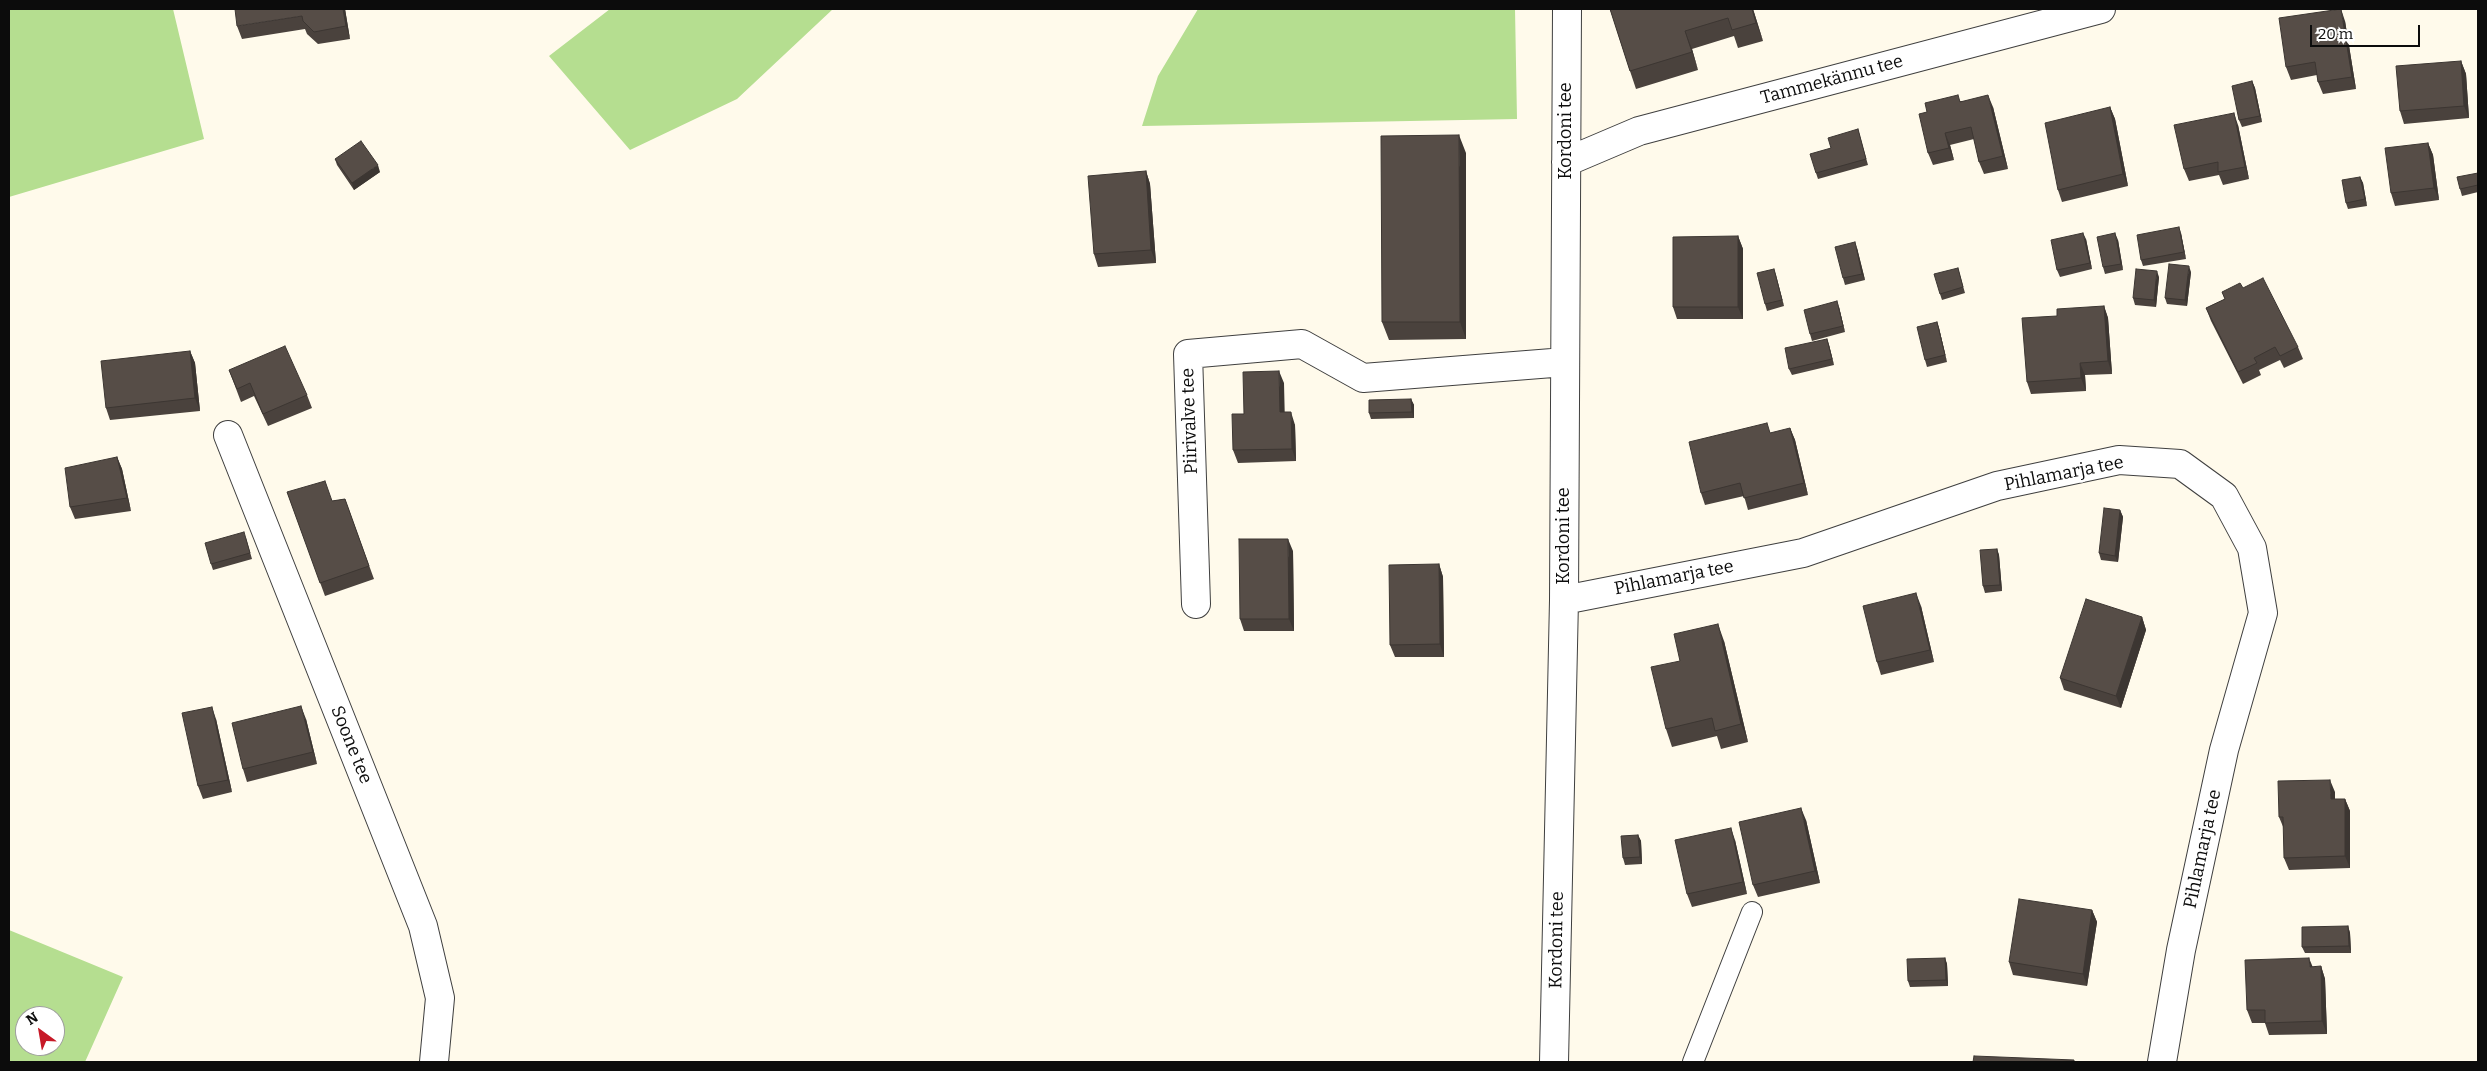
<!DOCTYPE html>
<meta charset="utf-8">
<style>
body{margin:0}
#map{position:relative;width:2487px;height:1071px;overflow:hidden;background:#fffaeb;font-family:Bitter,serif}
canvas{display:block}
.frame{position:absolute;inset:0;border:10px solid #0c0c0c;pointer-events:none}
.north{position:absolute;left:15px;top:1006px;width:50px;height:50px;box-sizing:border-box;background:#fff;border:1px solid #9e9e9e;border-radius:50%;rotate:328deg;font-size:14px;font-weight:700;line-height:20px;text-align:center;color:#0c0c0c}
.north::after{content:'';display:block;margin:auto;width:18px;height:22px;background:#c71927;clip-path:polygon(50% 0,100% 100%,50% 72%,0 100%)}
.scale{position:absolute;left:2310px;top:25px;width:110px;height:22px;box-sizing:border-box;border:2px solid #0c0c0c;border-top:0;padding-left:6px;font-size:15px;line-height:18px;white-space:nowrap;color:#0c0c0c;-webkit-text-stroke:4px #fff;paint-order:stroke}
</style>
<div id="map">
<canvas width="2487" height="1071"></canvas>
<div class="frame"></div>
<div class="north">N</div>
<div class="scale">20 m</div>
</div>
<script>
const ctx = document.querySelector('canvas').getContext('2d');
ctx.lineJoin = 'round';
function fill(path, color) {
  ctx.fillStyle = color;
  ctx.fill(path, 'evenodd');
}
function toPath(rows) {
  const path = new Path2D();
  for (const r of rows) {
    path.moveTo(r[0], r[1]);
    for (let i = 2; i < r.length; i += 2) path.lineTo(r[i], r[i + 1]);
  }
  return path;
}
function stroke(path, color, width, dash) {
  ctx.strokeStyle = color;
  ctx.lineWidth = width;
  ctx.lineCap = dash ? 'butt' : 'round';
  ctx.setLineDash(dash || []);
  ctx.stroke(path);
}
function drawText(font, color, halo, rows, align = 'center') {
  ctx.font = font + ' Bitter,serif';
  ctx.lineWidth = 5;
  ctx.setLineDash([]);
  ctx.textBaseline = 'middle';
  ctx.strokeStyle = halo;
  ctx.fillStyle = color;
  for (const [text, x, y, turn = 0] of rows) {
    ctx.save();
    ctx.translate(x, y);
    ctx.rotate((+turn || 0) * Math.PI / 180);
    ctx.textAlign = isNaN(turn) ? turn : align;
    if (halo) ctx.strokeText(text, 0, 0);
    ctx.fillText(text, 0, 0);
    ctx.restore();
  }
}
fill(toPath([
 [9,9,173,9,204,139,9,197],
 [610,9,833,9,737,99,630,150,549,56],
 [1198,9,1515,9,1517,119,1142,126,1158,76],
 [9,930,123,977,85,1062,9,1062],
 [25,1016,55,1016,55,1046,25,1046]
]), '#b5de90');
const service = toPath([
 [1693,1062,1752,912]
]);
const minor = toPath([
 [1566,162,1639,131,2101,9],
 [228,435,423,926,440,998,434,1062],
 [1564,600,1803,553,1997,486,2119,460,2180,464,2224,496,2252,548,2263,613,2224,750,2181,950,2162,1062],
 [1196,604,1188,354,1302,344,1363,378,1565,362],
 [1554,1062,1564,600,1567,9]
]);
stroke(service, '#3f3f3f', 22);
stroke(minor, '#3f3f3f', 30);
stroke(service, '#fff', 20);
stroke(minor, '#fff', 28);
fill(toPath([
 [345,9,350,39,318,44,307,34,305,29,242,39,237,26],
 [1610,9,1753,9,1763,41,1738,48,1734,36,1692,49,1698,70,1636,89,1630,71],
 [2345,21,2356,89,2323,94,2318,82,2317,75,2291,80,2286,67],
 [2461,61,2466,74,2469,118,2404,124,2400,111],
 [2252,81,2255,88,2262,122,2242,127,2239,120],
 [1961,101,1993,107,2008,169,1984,174,1979,162,1974,139,1950,145,1954,160,1933,165,1928,153,1927,112],
 [2110,107,2115,119,2128,186,2062,202,2058,190],
 [2238,125,2249,179,2223,185,2219,175,2189,181,2184,169],
 [1858,129,1868,165,1818,179,1816,173,1831,148],
 [2428,143,2433,155,2439,200,2395,206,2391,193],
 [1466,153,1466,339,1389,340,1382,322],
 [335,159,380,172,354,190,337,165],
 [1146,171,1150,184,1156,263,1098,267,1094,254],
 [2478,173,2478,192,2462,196,2460,189],
 [2360,177,2363,183,2367,206,2348,209,2346,203],
 [2181,233,2186,259,2143,266,2141,260],
 [1738,236,1743,249,1743,319,1677,319,1673,307],
 [2086,239,2092,269,2060,277,2057,270],
 [2118,240,2123,270,2105,274,2103,267],
 [1857,248,1865,280,1845,285,1843,278],
 [1958,268,1965,293,1942,300,1940,294],
 [1774,269,1784,306,1767,311,1765,304],
 [2191,272,2187,306,2167,304,2165,298],
 [2159,277,2156,307,2135,305,2133,298],
 [2243,288,2298,347,2303,359,2284,368,2280,360,2259,370,2261,375,2243,384,2211,321,2206,308,2225,299,2222,292],
 [2104,306,2108,318,2112,374,2085,375,2086,391,2031,394,2027,382,2057,316],
 [1839,307,1845,332,1812,341,1810,334],
 [1937,322,1939,328,1947,362,1927,367,1925,360],
 [1827,339,1829,345,1834,365,1792,375,1789,369],
 [190,351,195,363,200,411,110,420,106,408],
 [229,370,307,395,312,408,268,426,254,396,241,402],
 [1284,383,1284,412,1295,425,1296,461,1238,463,1233,450,1244,414],
 [1411,399,1414,405,1414,418,1371,419,1369,413],
 [1790,428,1795,440,1808,495,1748,510,1744,496,1705,505,1701,493],
 [117,457,122,469,131,511,75,519,70,507],
 [287,492,332,501,345,499,374,579,325,596],
 [2120,510,2123,517,2118,562,2101,560,2099,553],
 [246,538,252,559,213,570,211,564],
 [1997,549,1999,555,2002,591,1985,593,1983,586],
 [1293,551,1294,631,1244,631,1240,619],
 [1439,564,1443,577,1444,657,1395,657,1390,645],
 [1921,606,1934,662,1881,675,1877,662],
 [2142,617,2146,630,2121,708,2064,690,2060,678],
 [1724,641,1748,742,1721,749,1717,736,1672,747,1666,729,1680,661],
 [216,719,232,792,203,799,198,786],
 [306,719,317,764,247,782,243,769],
 [2335,792,2335,799,2345,799,2350,811,2350,868,2289,870,2284,858,2284,829,2279,817],
 [1806,820,1820,883,1758,897,1753,885],
 [1638,835,1641,841,1642,864,1625,865,1623,858],
 [1735,840,1747,894,1692,907,1687,894],
 [2092,910,2097,922,2087,986,2013,975,2009,962],
 [2348,926,2350,933,2351,953,2305,953,2302,947],
 [1945,958,1947,964,1948,986,1910,987,1908,981],
 [2321,966,2325,979,2327,1034,2269,1035,2265,1023,2252,1023,2247,1010]
]), '#4a423d');
fill(toPath([
 [343,9,345,9,350,39,346,26],
 [1752,9,1753,9,1763,41,1756,23],
 [2341,9,2345,21,2356,89,2352,77],
 [1685,31,1692,49,1698,70],
 [2461,61,2466,74,2469,118,2464,106],
 [2252,81,2255,88,2262,122,2260,116],
 [1988,95,1993,107,2008,169,2003,156],
 [2110,107,2115,119,2128,186,2123,174],
 [2234,113,2238,125,2249,179,2245,167],
 [1945,133,1950,145,1954,160,1949,148],
 [1459,135,1466,153,1466,339,1460,322],
 [2428,143,2433,155,2439,200,2434,188],
 [378,165,380,172,354,190,352,183],
 [1146,171,1150,184,1156,263,1151,250],
 [2360,177,2363,183,2367,206,2365,199],
 [2179,227,2181,233,2186,259,2184,252],
 [2083,233,2086,239,2092,269,2090,263],
 [2115,233,2118,240,2123,270,2121,264],
 [1738,236,1743,249,1743,319,1738,307],
 [1855,242,1857,248,1865,280,1862,274],
 [2189,266,2191,272,2187,306,2185,300],
 [1774,269,1776,275,1784,306,1782,300],
 [2157,271,2159,277,2156,307,2154,300],
 [1837,301,1839,307,1845,332,1843,326],
 [2104,306,2108,318,2112,374,2108,361],
 [1937,322,1939,328,1947,362,1945,355],
 [1827,339,1829,345,1834,365,1832,359],
 [190,351,195,363,200,411,195,398],
 [2080,363,2085,375,2086,391,2081,378],
 [1279,371,1284,383,1285,425,1280,412],
 [1411,399,1414,405,1414,418,1412,412],
 [1291,412,1295,425,1296,461,1292,449],
 [1790,428,1795,440,1808,495,1804,483],
 [117,457,122,469,131,511,127,498],
 [2120,510,2123,517,2118,562,2115,556],
 [1288,539,1293,551,1294,631,1289,619],
 [1997,549,1999,555,2002,591,2000,585],
 [1439,564,1443,577,1444,657,1440,644],
 [1916,593,1921,606,1934,662,1930,650],
 [2142,617,2146,630,2121,708,2116,696],
 [1718,624,1724,641,1748,742,1741,724],
 [301,706,306,719,317,764,313,752],
 [212,707,216,719,232,792,228,780],
 [2330,780,2335,792,2335,811,2331,799],
 [2345,799,2350,811,2350,868,2345,856],
 [1801,808,1806,820,1820,883,1815,871],
 [1731,828,1735,840,1747,894,1743,882],
 [1638,835,1641,841,1642,864,1640,857],
 [2092,910,2097,922,2087,986,2083,974],
 [2348,926,2350,933,2351,953,2349,946],
 [1945,958,1947,964,1948,986,1946,980],
 [2309,958,2314,970,2310,967],
 [2321,966,2325,979,2327,1034,2322,1021]
]), '#3c3632');
const building = toPath([
 [235,9,343,9,346,26,314,32,303,21,302,16,237,26,235,9],
 [1610,9,1752,9,1756,23,1732,30,1728,18,1685,31,1692,52,1630,71,1610,9],
 [2341,9,2352,77,2318,82,2315,62,2286,67,2279,18,2341,9],
 [2461,61,2464,106,2400,111,2396,66,2461,61],
 [2252,81,2260,116,2239,120,2232,86,2252,81],
 [1958,95,1960,102,1988,95,2003,156,1979,162,1971,127,1945,133,1949,148,1928,153,1919,114,1927,112,1925,103,1958,95],
 [2110,107,2123,174,2058,190,2045,123,2110,107],
 [2234,113,2245,167,2218,172,2218,162,2184,169,2174,125,2234,113],
 [1858,129,1866,159,1816,173,1810,154,1831,148,1828,138,1858,129],
 [1459,135,1460,322,1382,322,1381,136,1459,135],
 [361,141,378,165,352,183,335,159,361,141],
 [2428,143,2434,188,2391,193,2385,148,2428,143],
 [1146,171,1151,250,1094,254,1088,176,1146,171],
 [2478,173,2478,185,2460,189,2457,177,2478,173],
 [2360,177,2365,199,2346,203,2342,180,2360,177],
 [2179,227,2184,252,2141,260,2137,235,2179,227],
 [2083,233,2090,263,2057,270,2051,240,2083,233],
 [2115,233,2121,264,2103,267,2097,237,2115,233],
 [1738,236,1738,307,1673,307,1673,237,1738,236],
 [1855,242,1862,274,1843,278,1835,247,1855,242],
 [2169,264,2189,266,2185,300,2165,298,2169,264],
 [1958,268,1963,287,1940,294,1934,274,1958,268],
 [1774,269,1782,300,1765,304,1757,273,1774,269],
 [2136,269,2157,271,2154,300,2133,298,2136,269],
 [2263,278,2298,347,2280,356,2275,347,2254,358,2257,363,2238,372,2206,308,2225,299,2222,292,2240,283,2243,288,2263,278],
 [1837,301,1843,326,1810,334,1804,310,1837,301],
 [2104,306,2108,361,2080,363,2081,378,2027,382,2022,318,2057,316,2057,309,2104,306],
 [1937,322,1945,355,1925,360,1917,327,1937,322],
 [1827,339,1832,359,1789,369,1785,348,1827,339],
 [285,346,307,395,263,414,250,383,237,389,229,370,285,346],
 [190,351,195,398,106,408,101,361,190,351],
 [1279,371,1280,412,1291,412,1292,449,1233,450,1232,414,1244,414,1243,372,1279,371],
 [1411,399,1412,412,1369,413,1369,400,1411,399],
 [1767,423,1770,433,1790,428,1804,483,1744,498,1740,483,1701,493,1689,442,1767,423],
 [117,457,127,498,70,507,65,468,117,457],
 [325,481,332,501,345,499,369,566,320,583,287,492,325,481],
 [2104,508,2120,510,2115,556,2099,553,2104,508],
 [244,532,250,553,211,564,205,543,244,532],
 [1239,539,1288,539,1289,619,1240,619,1239,539],
 [1997,549,2000,585,1983,586,1980,550,1997,549],
 [1439,564,1440,644,1390,645,1389,565,1439,564],
 [1916,593,1930,650,1877,662,1863,606,1916,593],
 [2086,599,2142,617,2116,696,2060,678,2086,599],
 [1718,624,1741,724,1715,731,1712,718,1666,729,1651,667,1680,661,1674,634,1718,624],
 [301,706,313,752,243,769,232,723,301,706],
 [212,707,228,780,198,786,182,713,212,707],
 [2330,780,2331,799,2345,799,2345,856,2284,858,2283,817,2279,817,2278,781,2330,780],
 [1801,808,1815,871,1753,885,1739,822,1801,808],
 [1731,828,1743,882,1687,894,1675,840,1731,828],
 [1638,835,1640,857,1623,858,1621,836,1638,835],
 [2019,899,2092,910,2083,974,2009,962,2019,899],
 [2348,926,2349,946,2302,947,2302,927,2348,926],
 [1945,958,1946,980,1908,981,1907,959,1945,958],
 [2309,958,2310,967,2321,966,2322,1021,2265,1023,2265,1010,2247,1010,2245,960,2309,958],
 [1974,1056,2074,1060,2074,1062,1973,1062,1974,1056]
]);
fill(building, '#564d47');
stroke(building, '#3c3632', 1);
drawText('18px', '#0c0c0c', '#fff', [
 ["Tammekännu tee",1832,80,-15],
 ["Kordoni tee",1566,131,-90],
 ["Piirivalve tee",1190,421,-92],
 ["Pihlamarja tee",2064,474,-11],
 ["Kordoni tee",1564,536,-90],
 ["Pihlamarja tee",1674,578,-11],
 ["Soone tee",351,745,68],
 ["Pihlamarja tee",2203,849,-78],
 ["Kordoni tee",1557,940,-89]
]);
</script>
